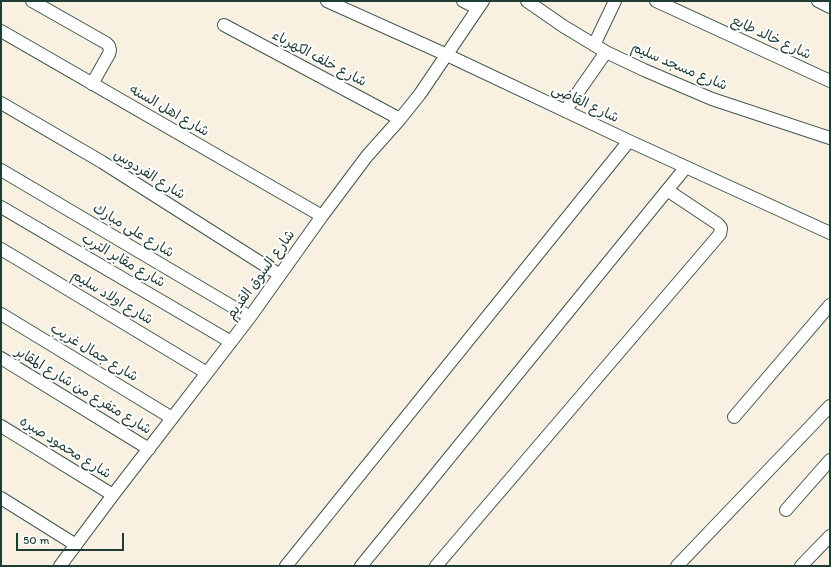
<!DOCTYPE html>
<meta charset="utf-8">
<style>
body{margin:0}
#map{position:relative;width:831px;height:567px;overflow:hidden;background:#f8f0e1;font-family:Itim,sans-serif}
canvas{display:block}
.frame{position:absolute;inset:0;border:2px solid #1f3d34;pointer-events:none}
.scale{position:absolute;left:16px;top:533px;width:108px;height:18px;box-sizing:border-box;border:2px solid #1f3d34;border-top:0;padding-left:5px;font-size:12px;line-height:14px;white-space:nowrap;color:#1f3d34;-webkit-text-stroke:3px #fff;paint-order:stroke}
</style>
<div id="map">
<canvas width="831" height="567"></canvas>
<div class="frame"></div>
<div class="scale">50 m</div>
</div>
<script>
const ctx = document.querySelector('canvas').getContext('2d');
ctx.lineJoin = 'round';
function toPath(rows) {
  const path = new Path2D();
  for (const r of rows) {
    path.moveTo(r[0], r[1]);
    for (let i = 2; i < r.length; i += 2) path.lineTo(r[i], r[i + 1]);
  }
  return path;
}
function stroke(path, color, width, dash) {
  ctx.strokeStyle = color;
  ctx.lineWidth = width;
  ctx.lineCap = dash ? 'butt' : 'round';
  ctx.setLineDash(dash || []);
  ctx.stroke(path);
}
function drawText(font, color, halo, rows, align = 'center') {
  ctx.font = font + ' Itim,"Playpen Sans Arabic",sans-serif';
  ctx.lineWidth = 4;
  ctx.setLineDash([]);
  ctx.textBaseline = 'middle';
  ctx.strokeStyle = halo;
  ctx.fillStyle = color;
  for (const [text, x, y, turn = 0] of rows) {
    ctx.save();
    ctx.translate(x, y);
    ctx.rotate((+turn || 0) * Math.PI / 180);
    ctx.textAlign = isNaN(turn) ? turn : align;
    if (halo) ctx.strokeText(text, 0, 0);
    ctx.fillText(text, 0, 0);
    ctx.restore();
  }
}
const street = toPath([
 [32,1,106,43,109,46,110,50,109,54,92,84],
 [327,1,447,55,629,141,830,233],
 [463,1,477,8],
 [527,1,563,26,606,52,644,70,712,99,830,138],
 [656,1,830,81],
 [818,1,830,7],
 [224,25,400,119],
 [1,31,322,216],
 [594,45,615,1],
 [1,103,102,162,280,275],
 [565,111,606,52],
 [1,170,250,317],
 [1,207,231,342],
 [1,249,207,373],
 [1,314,172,418],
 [1,358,149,449],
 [734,417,830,305],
 [1,426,113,495],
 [1,498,76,545],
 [786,510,830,460],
 [60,566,113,495,250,317,322,216,367,156,400,119,420,94,483,1],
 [286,566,629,141],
 [361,566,686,167],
 [436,566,720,234,721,228,718,224,667,190],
 [677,566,830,406],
 [801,566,830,536]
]);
stroke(street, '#40584e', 14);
stroke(street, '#fff', 12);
drawText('14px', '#1f3d34', '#fff', [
 ["شارع خالد طايع",771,38,25],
 ["شارع خلف الكهرباء",319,59,28],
 ["شارع مسجد سليم",679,67,23],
 ["شارع القاضى",585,104,25],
 ["شارع اهل السنه",169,111,30],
 ["شارع الفردوس",149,175,32],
 ["شارع على مبارك",133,231,31],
 ["شارع مقابر الترب",123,261,30],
 ["شارع السوق القديم",261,275,-54],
 ["شارع اولاد سليم",112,298,31],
 ["شارع جمال غريب",94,353,31],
 ["شارع متفرع من شارع المقابر",83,391,31],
 ["شارع محمود صبره",65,448,32]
]);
</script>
